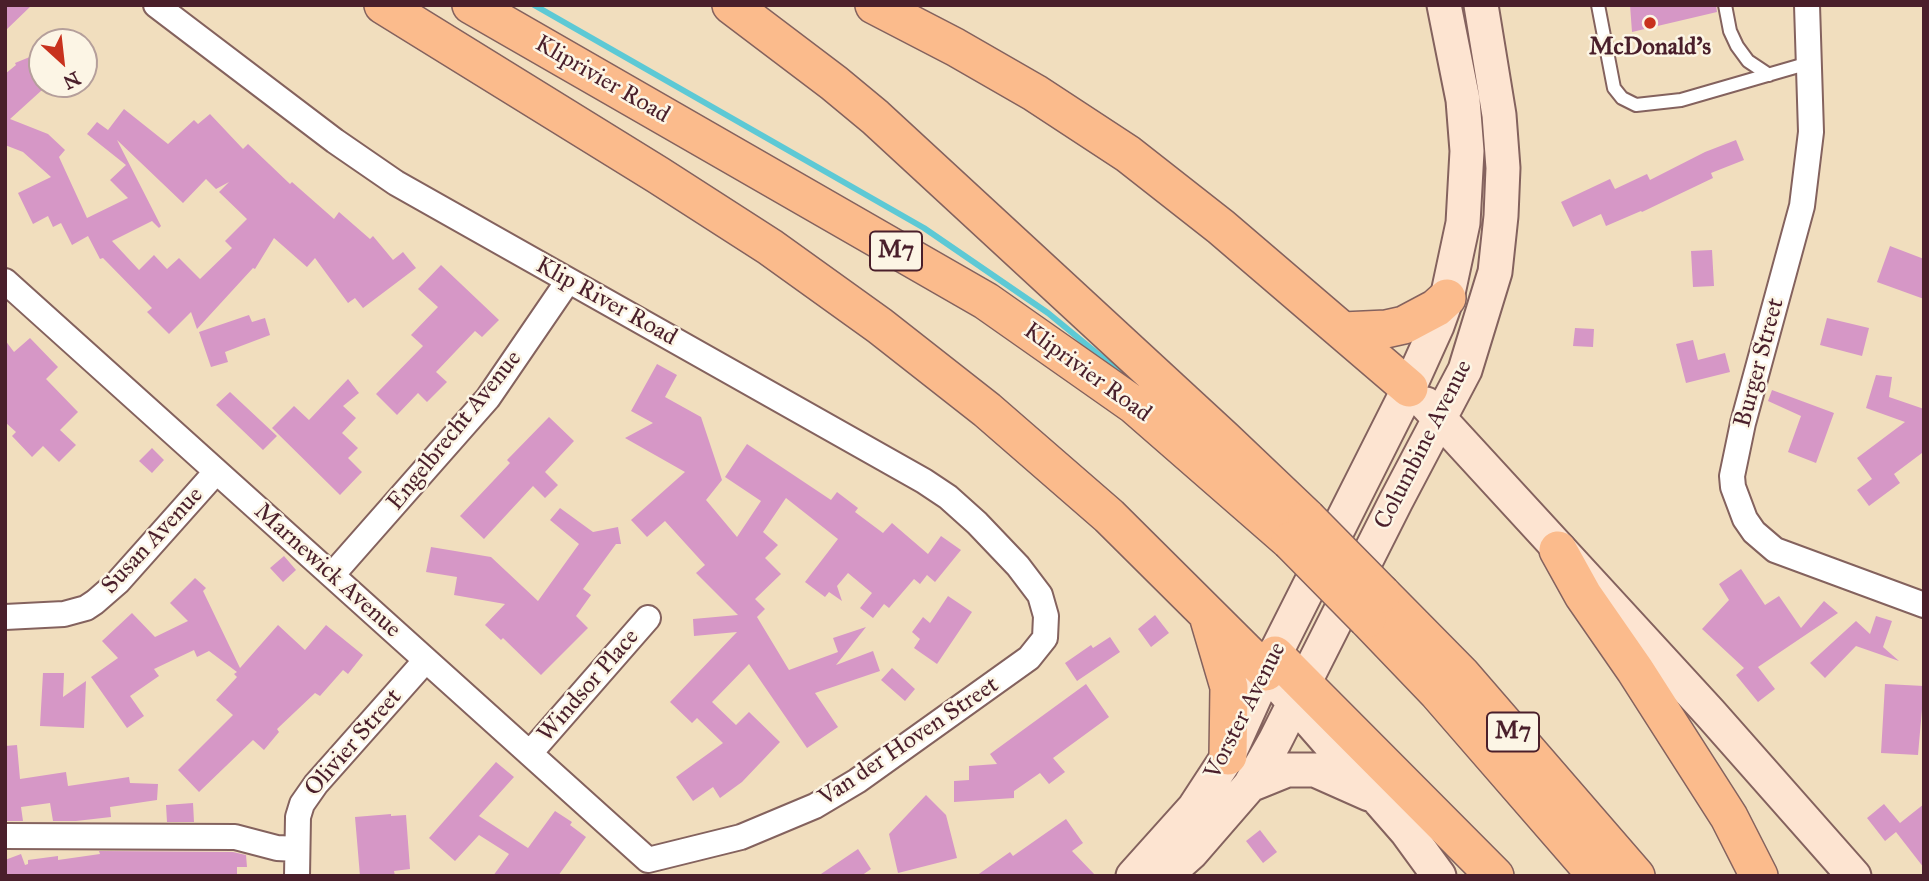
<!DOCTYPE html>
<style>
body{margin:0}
#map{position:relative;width:1929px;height:881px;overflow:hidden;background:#f1debe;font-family:"IM FELL Great Primer",serif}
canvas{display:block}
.frame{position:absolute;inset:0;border:7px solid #4a1f2b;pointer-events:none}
.north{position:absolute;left:28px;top:28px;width:70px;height:70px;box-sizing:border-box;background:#fcf5e5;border:2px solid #b59f9b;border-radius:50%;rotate:153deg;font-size:19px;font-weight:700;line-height:28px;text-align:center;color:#4a1f2b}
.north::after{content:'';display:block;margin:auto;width:24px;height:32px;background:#c8321e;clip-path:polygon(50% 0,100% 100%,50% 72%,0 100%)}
</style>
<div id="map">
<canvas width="1929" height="881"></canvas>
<div class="frame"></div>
<div class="north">N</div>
</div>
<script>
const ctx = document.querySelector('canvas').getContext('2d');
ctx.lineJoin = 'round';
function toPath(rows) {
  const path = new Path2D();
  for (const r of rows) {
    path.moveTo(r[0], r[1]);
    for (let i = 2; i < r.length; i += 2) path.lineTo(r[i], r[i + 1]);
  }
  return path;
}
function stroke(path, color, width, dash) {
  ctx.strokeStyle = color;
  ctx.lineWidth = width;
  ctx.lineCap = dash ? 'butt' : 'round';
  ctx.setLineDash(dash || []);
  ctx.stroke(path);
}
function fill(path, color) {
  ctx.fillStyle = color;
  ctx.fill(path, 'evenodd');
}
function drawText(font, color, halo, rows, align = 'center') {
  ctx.font = font + ' "IM FELL Great Primer",serif';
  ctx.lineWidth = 5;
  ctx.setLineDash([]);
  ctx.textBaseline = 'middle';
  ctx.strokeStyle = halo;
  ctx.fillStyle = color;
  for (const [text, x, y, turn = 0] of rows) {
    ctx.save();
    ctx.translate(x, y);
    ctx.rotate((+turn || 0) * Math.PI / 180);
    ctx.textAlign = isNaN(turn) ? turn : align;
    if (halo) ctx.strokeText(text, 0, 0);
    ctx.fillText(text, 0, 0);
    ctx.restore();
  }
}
stroke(toPath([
 [534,5,924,228,1048,313,1132,382]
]), '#5dc9d5', 6);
fill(toPath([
 [5,5,32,5,5,31],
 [1630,5,1716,5,1717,12,1632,32],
 [42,52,42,90,10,119,48,134,65,150,59,157,87,218,128,198,110,180,126,165,87,134,97,122,108,130,124,109,168,144,194,120,198,124,210,114,243,149,248,144,290,184,292,182,334,219,339,212,370,239,373,236,393,260,403,252,416,268,363,308,355,298,348,303,315,258,307,267,274,238,255,269,253,268,197,329,191,312,169,334,147,312,152,308,103,258,100,259,88,236,72,245,61,223,53,227,48,216,33,224,18,193,51,177,23,152,5,145,5,74,16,65,15,63],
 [117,140,183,203,206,179,216,189,229,182,219,192,247,219,225,241,232,248,200,279,179,258,167,269,154,255,139,270,112,241,152,221,159,228,161,226],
 [1736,140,1744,160,1711,173,1713,178,1642,212,1641,211,1606,226,1601,214,1573,227,1561,202,1610,179,1615,189,1647,174,1650,180,1705,152],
 [1890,246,1924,259,1924,299,1877,282],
 [1712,250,1714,286,1693,287,1691,251],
 [441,265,499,320,482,337,475,331,436,372,447,382,427,402,418,393,397,415,376,394,423,346,411,335,438,307,418,289],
 [249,315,252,322,265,318,270,335,225,352,228,362,211,367,199,332],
 [1827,318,1869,328,1862,356,1820,345],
 [1575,328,1594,329,1593,347,1573,346],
 [30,338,58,367,46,379,78,412,60,430,76,445,59,462,43,446,32,457,12,436,16,432,5,422,5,340,14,352],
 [1693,340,1698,360,1725,353,1730,372,1686,383,1676,344],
 [657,364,677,375,665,397,701,417,722,480,706,500,737,537,761,501,725,477,747,444,831,500,837,492,858,508,855,512,883,533,892,523,928,554,941,536,961,550,935,582,927,575,920,584,914,579,889,608,884,604,873,618,860,608,872,593,848,573,837,586,842,601,829,592,825,597,805,582,838,539,786,498,763,532,778,545,765,558,781,574,755,599,765,609,757,617,789,670,838,652,833,638,866,627,836,665,873,651,880,671,815,693,838,727,807,748,749,664,712,702,736,725,749,712,780,742,742,782,720,798,713,787,693,801,676,777,723,743,697,718,692,723,670,702,737,632,694,636,693,619,738,615,696,573,705,565,665,521,647,537,631,520,685,472,625,438,653,423,631,411],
 [1876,375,1892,377,1889,397,1924,409,1924,449,1922,453,1894,474,1900,483,1869,506,1857,490,1872,479,1857,458,1905,422,1866,408],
 [348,379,359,393,343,406,356,418,342,433,358,448,348,458,362,472,340,495,272,428,294,406,309,420],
 [1772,390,1834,413,1816,463,1788,452,1801,416,1768,401],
 [230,392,277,436,263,450,216,405],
 [549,417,574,441,545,472,558,485,545,498,533,486,484,539,460,516,510,463,507,460],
 [152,448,164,460,152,473,139,461],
 [560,508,593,532,618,527,621,544,616,544,583,589,591,595,576,616,588,628,541,675,503,638,501,640,485,625,505,604,454,595,457,577,426,572,431,547,491,557,538,601,579,544,550,520],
 [284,556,296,570,283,582,270,568],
 [1741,569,1765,605,1779,596,1801,628,1824,601,1838,613,1758,667,1775,689,1758,702,1736,675,1744,668,1702,629,1729,600,1719,584],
 [195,578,206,588,203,591,240,668,278,625,305,650,326,625,363,655,348,674,343,670,320,696,315,693,277,729,279,732,264,750,253,740,199,792,178,770,233,715,216,700,237,677,234,674,237,672,209,651,197,657,194,650,154,669,159,676,130,696,144,716,127,728,91,677,118,658,102,641,132,613,155,637,188,621,170,603],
 [948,596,972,612,937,664,914,648,920,639,912,632,923,617,930,623],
 [1155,615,1169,633,1151,647,1138,629],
 [1876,616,1892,621,1883,647,1899,661,1856,646,1825,678,1810,663,1856,621,1870,634],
 [1110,637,1120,652,1077,681,1065,663,1091,645,1093,648],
 [892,668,915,689,905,701,881,680],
 [43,673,64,673,63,697,86,681,84,728,40,726],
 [1086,684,1109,717,1053,758,1065,772,1049,784,1040,773,1014,791,1014,798,954,802,954,781,969,780,969,766,997,764,990,754],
 [1885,684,1924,686,1918,755,1881,753],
 [17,745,20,779,66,772,68,786,129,777,130,783,158,784,157,800,110,807,111,817,76,821,53,821,50,803,21,807,23,821,5,821,5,746],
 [496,762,514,777,479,816,528,848,555,811,572,822,570,825,586,837,558,876,493,876,509,854,479,835,455,861,429,838],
 [926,795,946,815,957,858,898,873,889,834],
 [193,803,194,822,167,822,166,805],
 [1884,804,1900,823,1924,804,1924,868,1896,832,1885,841,1867,818],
 [391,814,391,816,406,815,410,869,394,871,395,876,360,876,355,817],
 [1066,819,1083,843,1072,851,1096,876,976,876,1010,852,1013,856],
 [1260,830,1277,852,1263,863,1246,841],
 [858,849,871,869,861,876,818,876],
 [99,851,233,852,246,855,247,867,237,867,237,876,5,876,5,860,21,854,25,865,28,864,28,860,58,856,58,860,100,854]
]), '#d697c6');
const lane = toPath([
 [1598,5,1614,88,1622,98,1636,105,1681,100,1809,63],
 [1725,5,1730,31,1737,46,1748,61,1769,75]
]);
const street = toPath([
 [156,5,335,141,396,183,924,481,948,497,977,523,1018,566,1040,595,1046,616,1045,638,1029,658,857,781,815,806,741,837,648,860],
 [1807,5,1811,132,1802,206,1743,423,1732,476,1733,487,1745,519,1754,532,1775,550,1924,605],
 [5,281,648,860],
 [333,574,488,398,568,281],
 [5,617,64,614,86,608,95,602,118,582,216,472],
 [530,753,648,618],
 [5,836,235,837,277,848,297,849],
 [297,876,298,817,302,804,316,784,426,660]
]);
const secondary = toPath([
 [1426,404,1710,713,1854,876],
 [1282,689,1407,832,1439,876],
 [1250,785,1287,770,1315,770,1369,794],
 [1133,876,1194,808,1228,756,1266,672,1409,388,1437,326,1447,298,1463,223,1467,151,1463,100,1444,5],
 [1165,876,1191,853,1250,785,1275,741,1396,501,1465,370,1495,272,1501,216,1503,168,1499,115,1481,5]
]);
const primary = toPath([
 [383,5,658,175,770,247,880,326,987,410,1109,516,1266,672],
 [471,5,986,301,1134,405,1290,541],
 [731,5,834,83,875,117,1224,439,1307,518],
 [874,5,955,47,1035,93,1128,154,1221,227,1409,388],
 [1343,331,1386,329,1404,325,1436,308,1447,298],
 [1558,550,1583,595,1635,670,1729,817,1759,876],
 [1382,594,1462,675,1636,876],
 [1209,619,1229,687,1228,756],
 [1367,619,1438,693,1597,876],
 [1275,655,1495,876]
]);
stroke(lane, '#84625e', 16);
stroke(street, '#84625e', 28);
stroke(secondary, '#84625e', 37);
stroke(primary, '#84625e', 40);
stroke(lane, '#fff', 12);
stroke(street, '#fff', 24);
stroke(secondary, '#fde4d1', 33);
stroke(primary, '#fbbb8c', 37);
const primaryBridge = toPath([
 [1307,518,1382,594],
 [1290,541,1367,619]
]);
stroke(primaryBridge, '#84625e', 40, []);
stroke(primaryBridge, '#fbbb8c', 37);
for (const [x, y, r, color] of [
 [1650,23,7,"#c8321e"]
]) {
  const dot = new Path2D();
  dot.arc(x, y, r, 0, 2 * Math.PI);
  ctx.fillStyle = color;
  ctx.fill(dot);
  stroke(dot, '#fcf5e5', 2.5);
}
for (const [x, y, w] of [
 [896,251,52],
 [1513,732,52]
]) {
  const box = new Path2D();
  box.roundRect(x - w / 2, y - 19.5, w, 39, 5);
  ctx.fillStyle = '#fcf5e5';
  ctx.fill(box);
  stroke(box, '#4a1f2b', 2);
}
drawText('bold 23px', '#4a1f2b', null, [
 ["M7",896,251],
 ["M7",1513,732]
]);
drawText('bold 24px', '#4a1f2b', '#fcf5e5', [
 ["McDonald's",1650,48]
]);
drawText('24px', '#4a1f2b', '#fcf5e5', [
 ["Kliprivier Road",602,80,30],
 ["Klip River Road",606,302,29],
 ["Burger Street",1760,363,-75],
 ["Kliprivier Road",1087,373,36],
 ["Engelbrecht Avenue",455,431,-51],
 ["Columbine Avenue",1424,445,-63],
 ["Susan Avenue",153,541,-47],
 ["Marnewick Avenue",327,571,42],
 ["Windsor Place",589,686,-49],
 ["Vorster Avenue",1246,711,-63],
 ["Van der Hoven Street",909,742,-34],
 ["Olivier Street",354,743,-49]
]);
</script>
